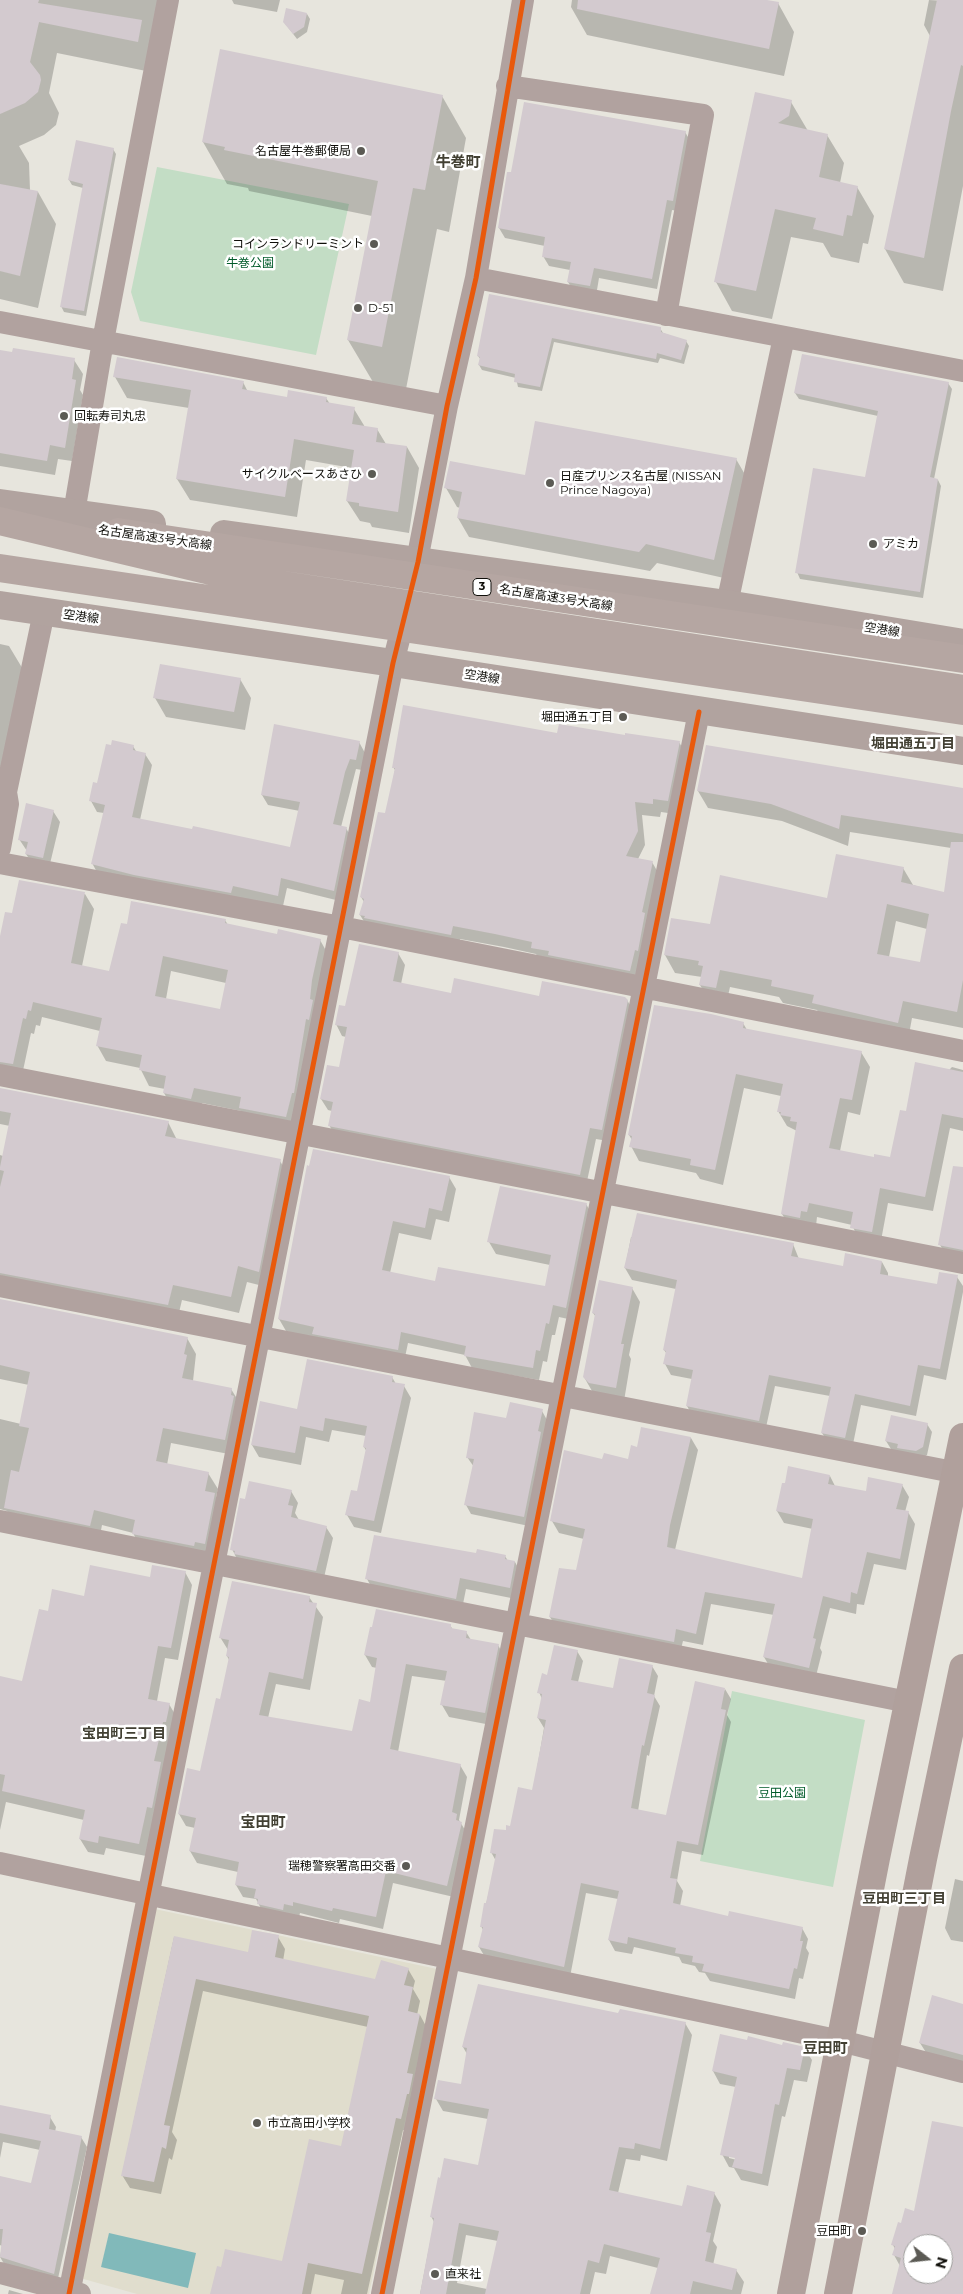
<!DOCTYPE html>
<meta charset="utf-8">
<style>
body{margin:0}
#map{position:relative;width:963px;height:2294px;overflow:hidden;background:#e7e5dd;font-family:Montserrat,sans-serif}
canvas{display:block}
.north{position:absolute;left:903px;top:2234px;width:50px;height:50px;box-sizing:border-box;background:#fff;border:1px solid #9f9f9d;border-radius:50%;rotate:106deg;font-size:14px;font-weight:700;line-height:20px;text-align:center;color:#100f0a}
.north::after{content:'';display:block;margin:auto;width:18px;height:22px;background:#5b5a54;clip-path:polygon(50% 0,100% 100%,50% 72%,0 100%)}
</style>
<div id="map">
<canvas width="963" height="2294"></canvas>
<div class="north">N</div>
</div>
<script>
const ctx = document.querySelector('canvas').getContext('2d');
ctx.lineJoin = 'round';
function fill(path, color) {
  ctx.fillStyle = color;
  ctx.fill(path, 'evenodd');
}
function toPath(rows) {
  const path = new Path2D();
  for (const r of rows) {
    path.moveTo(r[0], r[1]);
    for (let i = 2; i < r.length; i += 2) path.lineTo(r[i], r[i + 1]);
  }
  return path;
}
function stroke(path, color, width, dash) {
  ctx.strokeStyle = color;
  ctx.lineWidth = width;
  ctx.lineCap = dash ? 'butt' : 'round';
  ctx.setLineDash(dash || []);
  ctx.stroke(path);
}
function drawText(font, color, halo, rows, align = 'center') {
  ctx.font = font + ' Montserrat,"Noto Sans JP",sans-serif';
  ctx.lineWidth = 5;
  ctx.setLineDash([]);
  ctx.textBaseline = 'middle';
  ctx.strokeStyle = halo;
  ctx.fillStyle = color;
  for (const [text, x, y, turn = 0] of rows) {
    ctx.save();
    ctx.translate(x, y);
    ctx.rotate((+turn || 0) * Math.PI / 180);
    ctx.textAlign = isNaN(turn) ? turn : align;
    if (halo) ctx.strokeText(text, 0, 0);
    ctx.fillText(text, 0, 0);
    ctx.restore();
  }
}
fill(toPath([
 [150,1908,437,1969,369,2294,137,2294,80,2278]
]), '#e0ddcd');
fill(toPath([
 [157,167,349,204,316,355,140,321,131,292],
 [732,1691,865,1720,833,1887,700,1861]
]), '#c3ddc5');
fill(toPath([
 [109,2233,196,2253,188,2288,101,2267]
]), '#81b9ba');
fill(toPath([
 [0,0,169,0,156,73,57,53,49,93,59,113,56,125,44,135,19,146,29,163,30,190,38,192,56,224,38,308,0,299],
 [232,0,280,0,277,12,234,4],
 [572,0,761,0,778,3,794,32,784,76,587,35,571,7],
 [929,0,963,2,963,186,943,291,904,283,885,249,930,36,924,25],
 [307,14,310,19,307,32,297,39,284,22],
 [756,94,791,102,808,131,827,135,844,163,840,183,857,187,874,216,868,244,863,243,859,263,831,257,823,243,791,237,772,319,732,311,716,282],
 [442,96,466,138,449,232,437,229,406,389,373,382,348,340,372,216,249,191,248,188,227,184,203,142],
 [685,132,691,142,678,211,672,210,657,289,599,278,596,296,574,292,568,282,570,270,549,266,543,256,545,246,505,238,499,228],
 [113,149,116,154,86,316,64,312,61,306,83,188,72,185,69,180],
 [490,295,660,328,663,333,686,341,689,346,684,364,660,358,658,363,554,342,542,391,518,387,516,378,482,370,479,365,481,360,478,356],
 [0,355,74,360,83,374,80,390,83,395,72,461,58,459,55,475,0,466],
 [115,377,243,382,248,392,288,398,326,398,330,404,354,409,365,427,377,429,386,444,407,447,419,468,409,533,372,527,370,523,360,521,347,501,352,468,306,460,297,517,190,500,177,479,189,408,127,398],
 [948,383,952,389,934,479,938,480,941,486,923,598,800,579,797,572,866,478,878,416,799,399,795,393],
 [736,459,747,478,724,578,657,563,650,571,469,537,458,518,460,508,457,507,446,488,526,477],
 [0,644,9,646,24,671,0,770],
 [240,679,251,698,245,730,166,717,155,698],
 [558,734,626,737,679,742,687,756,675,814,661,812,660,817,642,815,645,845,638,859,652,862,660,876,638,984,540,961,536,954,504,947,460,939,458,948,368,928,360,915,364,902,361,897,386,815,395,770,393,767],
 [359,742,365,753,362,770,356,769,341,827,346,828,352,839,340,901,287,888,283,906,98,874,92,863,104,813,97,812,91,801,98,784,133,746,137,753,145,754,152,765,140,820,291,849,300,811,268,805,262,795],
 [707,746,963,789,963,1028,912,1018,908,1040,823,1020,817,1010,783,1003,779,997,730,987,726,1005,710,1002,700,985,702,977,675,973,665,955,711,926,828,900,903,868,913,885,945,894,951,848,850,832,848,846,782,821,708,808,698,791],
 [896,921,927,929,921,964,889,957],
 [53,811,60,822,49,868,33,865,26,854,27,851,19,839],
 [85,894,94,909,82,966,110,972,225,920,228,925,278,936,320,940,329,956,294,1133,249,1124,241,1111,202,1103,199,1114,173,1109,164,1093,165,1089,149,1086,140,1068,106,1061,97,1045,100,1031,42,1017,40,1026,36,1025,34,1034,31,1033,21,1080,0,1082,0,943,12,914],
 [171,971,226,983,221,1010,166,999],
 [398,953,405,965,401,984,452,994,627,1000,634,1012,608,1141,596,1139,586,1186,336,1137,329,1125,332,1111,328,1110,321,1099,340,1069,346,1037,342,1036,336,1024,346,1007],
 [743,1023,747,1030,861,1052,870,1067,860,1115,848,1112,840,1151,875,1158,891,1159,907,1113,952,1067,963,1070,963,1131,950,1128,933,1211,888,1203,880,1246,860,1242,852,1225,817,1217,816,1226,791,1229,782,1214,797,1131,787,1126,778,1111,781,1096,744,1088,723,1185,700,1179,696,1173,639,1161,631,1146,632,1140,629,1135],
 [0,1090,168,1122,177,1140,280,1161,289,1176,267,1287,247,1282,239,1313,182,1300,177,1321,0,1294,0,1155,3,1156,10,1126,0,1124],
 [308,1167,449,1177,456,1189,449,1222,436,1219,431,1240,399,1233,390,1273,436,1282,546,1287,550,1265,496,1254,489,1242,586,1204,593,1216,573,1320,559,1317,555,1335,552,1335,547,1362,543,1361,539,1380,472,1368,465,1355,408,1343,404,1362,286,1331,279,1319],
 [963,1203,963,1254,943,1250,940,1245],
 [631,1237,793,1244,799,1259,844,1268,882,1262,888,1273,888,1277,938,1286,957,1277,963,1286,963,1292,946,1380,924,1375,916,1416,861,1405,852,1449,829,1444,822,1433,830,1396,775,1386,765,1432,693,1417,687,1406,692,1379,671,1375,665,1364,667,1354,664,1350,676,1289,632,1280,625,1268],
 [632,1288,640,1302,629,1355,631,1359,624,1401,592,1391,584,1377,596,1317,593,1313],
 [0,1301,187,1338,196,1354,193,1381,231,1389,241,1405,234,1455,171,1443,167,1465,208,1473,218,1489,216,1497,223,1510,213,1559,142,1550,133,1533,102,1525,99,1541,14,1523,7,1511,0,1509,0,1419,21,1424,29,1385,0,1379],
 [392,1377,396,1384,404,1386,411,1398,381,1533,354,1527,347,1515,358,1493,367,1452,364,1447,366,1436,332,1430,329,1442,306,1437,301,1465,259,1457,252,1445,298,1410],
 [542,1411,547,1420,529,1526,471,1514,466,1505,474,1467,467,1457],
 [927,1424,932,1432,927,1455,921,1459,891,1449,886,1441],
 [691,1438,698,1450,675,1550,803,1580,813,1529,784,1523,777,1511,830,1476,835,1486,866,1492,902,1485,909,1497,905,1512,908,1512,915,1524,906,1570,874,1564,864,1605,857,1604,856,1614,830,1608,820,1648,822,1652,815,1680,771,1669,764,1657,774,1615,711,1604,703,1645,683,1641,680,1653,557,1629,550,1617,577,1572,584,1539,559,1533,552,1521,603,1460,629,1460,638,1448],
 [291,1491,298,1503,295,1513,299,1520,326,1527,333,1538,323,1582,238,1561,232,1549],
 [477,1555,505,1556,508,1561,515,1562,521,1573,516,1599,466,1589,462,1609,373,1590,367,1579],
 [185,1572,192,1585,178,1660,165,1658,157,1701,169,1704,176,1716,146,1856,106,1848,104,1855,88,1852,80,1839,84,1820,6,1802,0,1830,0,1677,23,1682,49,1613,85,1597,151,1579],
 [309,1597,323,1617,310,1690,276,1684,268,1718,353,1733,371,1703,377,1668,372,1667,365,1655,450,1625,453,1630,466,1632,471,1640,498,1645,505,1658,491,1725,449,1717,442,1705,447,1681,412,1676,398,1752,460,1765,467,1777,459,1820,468,1835,454,1897,393,1883,383,1929,340,1919,339,1923,300,1913,299,1917,265,1916,256,1899,243,1897,236,1885,238,1872,197,1863,190,1851,195,1828,186,1826,179,1814,201,1772,221,1700,229,1660,227,1656,228,1650,220,1637],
 [577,1651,583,1661,578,1682,614,1690,652,1666,658,1676,654,1696,660,1706,649,1756,647,1755,638,1811,667,1817,725,1689,731,1699,727,1715,731,1722,703,1855,682,1851,677,1881,683,1891,680,1906,729,1917,802,1928,808,1939,806,1948,809,1953,803,1979,799,1978,795,1999,710,1981,705,1973,699,1972,695,1966,682,1963,679,1957,634,1947,632,1954,615,1951,609,1940,618,1899,586,1893,570,1977,485,1957,479,1947,483,1930,481,1926,496,1861,491,1852,511,1827,533,1791,544,1728,538,1718,542,1699,539,1692,548,1676],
 [955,1879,963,1881,963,1942,951,1940,945,1928],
 [174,1937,249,1953,278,1937,285,1949,283,1961,376,1980,408,1969,415,1981,413,1989,420,2001,417,2015,420,2015,427,2028,408,2131,403,2130,367,2294,341,2294,344,2280,315,2274,311,2294,211,2294,222,2268,283,2263,342,2147,368,2027,203,1991,172,2132,177,2140,172,2160,169,2158,161,2194,130,2188,122,2175],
 [963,2005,963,2064,927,2054,920,2043],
 [619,2015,685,2023,692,2035,667,2161,641,2155,640,2161,626,2159,618,2193,683,2207,714,2193,721,2205,713,2241,717,2247,713,2265,736,2270,744,2282,741,2294,651,2294,658,2268,610,2256,606,2274,595,2272,590,2294,420,2294,434,2222,431,2216,479,2166,488,2119,443,2111,436,2099,462,2085,467,2054,463,2047],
 [466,2235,498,2241,487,2289,457,2283],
 [783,2046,804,2048,812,2060,807,2082,794,2080,785,2117,782,2116,768,2186,741,2180,734,2168,729,2167,722,2154,736,2087,720,2084,713,2071],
 [729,2155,741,2158,741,2161,729,2158],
 [0,2107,50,2117,56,2127,55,2132,81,2137,87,2147,57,2283,6,2267,0,2257,2,2246,0,2245,0,2178,32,2185,40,2150,3,2142,0,2158],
 [963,2127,963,2294,893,2294,900,2266,894,2255,895,2249,893,2245,902,2224,915,2212],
 [913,2244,943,2244,943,2274,913,2274],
 [9,2290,23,2294,8,2294]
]), '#0003');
fill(toPath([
 [0,0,39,0,38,3,142,20,138,42,39,22,30,62,40,75,41,80,38,92,25,103,0,114],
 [578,0,767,0,779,2,769,49,577,9],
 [937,0,963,0,963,66,961,65,951,111,924,258,884,249],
 [286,8,307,13,304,27,293,34,283,22],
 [220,49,443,95,425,190,413,188,382,347,347,340,378,181,224,150,225,147,202,142],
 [755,92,792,100,789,116,778,123,828,134,819,177,858,186,852,216,847,215,843,236,813,229,816,218,775,209,756,291,714,282],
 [524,102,686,131,673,201,667,200,652,279,594,268,590,286,567,282,571,262,542,257,545,237,498,228,507,172,511,172],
 [76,140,114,148,84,311,60,307,83,184,68,180],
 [0,184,38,191,20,276,0,271],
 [489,294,661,327,661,332,687,340,681,360,657,353,656,359,552,338,540,387,514,382,515,374,478,365,480,357,477,356],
 [13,348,75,358,72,379,76,380,65,448,50,445,47,461,0,453,0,350,12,352],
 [802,354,949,382,930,477,938,479,920,592,795,573,813,468,865,477,878,411,794,393],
 [117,357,244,381,242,389,287,397,288,390,327,397,326,402,355,407,352,424,378,428,376,442,407,446,398,512,359,506,359,503,346,501,354,450,294,439,285,497,176,479,191,390,113,377],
 [535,421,737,458,714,560,646,544,639,552,457,518,462,492,444,488,450,461,525,475],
 [160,664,241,678,234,712,153,698],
 [403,705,557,733,559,724,625,735,625,733,680,741,668,801,653,799,653,804,635,802,638,831,626,856,653,861,642,912,645,913,638,951,635,950,630,971,548,955,549,951,531,948,532,942,495,934,453,926,451,935,364,918,365,916,359,915,364,899,360,897,378,812,385,813,395,768,392,768],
 [274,724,360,741,356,760,350,759,345,772,333,824,347,827,334,891,281,878,278,896,233,886,231,893,134,875,91,864,105,805,89,801,93,782,97,783,106,744,111,745,112,740,134,745,133,750,146,753,132,817,192,829,193,826,290,847,300,802,261,795],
 [706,745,963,788,963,834,841,815,839,829,771,804,697,791],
 [26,803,54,810,43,858,25,854,28,842,18,840],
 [951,842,963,842,963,980,957,1012,903,1001,898,1023,812,1003,814,995,771,986,772,980,720,970,716,988,699,985,703,966,698,965,699,961,664,955,671,918,710,924,720,875,827,898,836,854,904,867,901,882,944,892],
 [887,904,929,914,920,962,877,954],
 [19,880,85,892,71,963,109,971,121,923,127,924,131,901,226,919,225,923,277,934,278,929,321,939,312,980,310,999,313,1000,309,1020,306,1019,294,1093,292,1093,286,1117,239,1108,241,1097,194,1088,191,1099,163,1093,166,1076,139,1070,142,1055,96,1046,102,1018,33,1002,31,1011,28,1010,26,1019,23,1018,13,1064,0,1062,0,936,5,912,12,913],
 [163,956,228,970,220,1009,155,996],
 [359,944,399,952,393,981,451,993,454,978,539,996,542,981,625,997,628,1000,602,1130,590,1128,580,1175,328,1126,333,1102,320,1099,327,1065,339,1067,347,1027,335,1025,339,1005,345,1006],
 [654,1005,711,1014,744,1022,743,1028,862,1051,852,1100,840,1098,829,1148,874,1157,874,1154,890,1157,900,1110,906,1111,915,1062,963,1072,963,1118,942,1114,925,1197,880,1188,872,1232,850,1228,853,1212,809,1203,807,1212,801,1211,800,1218,781,1214,797,1122,790,1121,791,1117,780,1115,781,1112,777,1112,783,1084,736,1074,715,1170,690,1165,691,1159,629,1147,632,1136,628,1135],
 [0,1088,169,1121,165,1136,281,1159,259,1272,238,1266,231,1297,173,1285,168,1305,0,1273,0,1187,4,1171,0,1170,0,1167,11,1113,0,1111],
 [313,1149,450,1176,442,1211,429,1208,425,1228,393,1221,382,1270,435,1281,438,1267,545,1286,551,1255,487,1242,500,1186,587,1203,566,1308,553,1305,549,1324,546,1323,540,1351,536,1350,533,1368,464,1356,466,1346,401,1332,398,1350,312,1334,314,1327,278,1319,307,1165,309,1166],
 [953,1166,963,1167,963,1250,938,1245],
 [637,1213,794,1243,791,1256,843,1266,845,1253,882,1261,880,1274,937,1284,939,1272,958,1275,940,1369,918,1365,910,1406,855,1394,845,1438,821,1433,831,1387,769,1375,759,1421,686,1406,693,1370,663,1364,666,1351,663,1350,677,1280,624,1268],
 [599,1280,633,1287,621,1344,624,1344,616,1388,589,1383,583,1377,595,1314,592,1313],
 [0,1299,188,1337,184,1354,187,1355,182,1378,232,1388,231,1395,234,1396,225,1440,163,1428,156,1461,209,1472,205,1491,215,1493,205,1544,195,1542,194,1546,132,1534,135,1520,94,1510,90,1526,4,1508,11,1470,19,1472,29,1428,19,1426,30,1372,0,1365],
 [307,1359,393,1376,392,1382,405,1384,374,1521,345,1515,351,1490,357,1491,366,1448,363,1447,367,1426,325,1418,323,1431,300,1426,295,1453,251,1445,260,1401,297,1409],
 [510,1402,543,1409,538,1431,541,1432,524,1517,464,1505,474,1459,466,1458,474,1412,506,1418],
 [891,1415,928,1423,923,1447,916,1451,897,1448,898,1444,885,1441],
 [641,1427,691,1437,670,1525,667,1547,802,1578,813,1519,776,1511,782,1483,785,1483,788,1466,830,1475,828,1484,866,1491,868,1477,903,1484,896,1509,909,1511,900,1559,867,1552,857,1594,851,1592,850,1603,823,1596,813,1638,816,1639,809,1668,763,1657,775,1604,705,1592,696,1634,676,1629,674,1642,549,1617,559,1568,576,1570,585,1529,550,1521,564,1450,602,1459,604,1453,628,1459,631,1445,637,1447],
 [249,1481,292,1490,288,1505,293,1506,291,1517,327,1526,316,1571,234,1554,235,1551,230,1550,240,1498,245,1499],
 [374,1535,476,1553,477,1549,506,1555,505,1559,515,1561,510,1588,460,1578,456,1599,365,1579],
 [90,1565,150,1577,152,1565,186,1571,171,1648,158,1646,148,1699,170,1703,166,1722,163,1722,154,1761,161,1762,152,1808,147,1807,139,1844,99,1836,98,1843,79,1839,85,1810,2,1791,5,1775,0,1774,0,1676,22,1681,39,1609,48,1611,52,1589,84,1596],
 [232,1581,310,1596,309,1602,317,1603,303,1679,269,1672,259,1715,352,1731,359,1699,370,1702,377,1658,364,1655,370,1627,372,1627,376,1609,451,1624,451,1628,467,1631,466,1638,499,1644,485,1713,440,1705,447,1671,406,1664,390,1749,461,1764,452,1812,457,1814,456,1820,462,1822,447,1886,386,1871,376,1917,333,1908,332,1911,293,1902,293,1906,284,1904,283,1910,257,1904,258,1899,254,1898,256,1889,235,1885,239,1862,189,1851,196,1818,178,1814,187,1768,200,1771,216,1698,220,1699,229,1657,226,1656,229,1640,219,1638],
 [554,1645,578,1650,571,1680,613,1688,619,1658,653,1665,647,1693,655,1695,644,1746,642,1745,631,1808,666,1815,695,1681,725,1688,721,1709,726,1710,698,1845,677,1841,670,1878,677,1879,673,1903,728,1916,729,1911,803,1927,800,1941,803,1941,797,1969,794,1968,789,1989,702,1971,704,1964,692,1962,693,1956,675,1953,676,1948,628,1937,627,1944,608,1940,619,1891,581,1883,564,1967,478,1947,483,1927,480,1927,484,1903,486,1903,496,1854,490,1853,494,1829,506,1830,506,1825,510,1826,518,1787,532,1790,546,1720,537,1718,542,1694,537,1693,542,1673,547,1675],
 [252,1930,279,1935,275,1957,375,1979,381,1960,409,1968,404,1985,413,1987,408,2011,420,2014,407,2073,413,2074,409,2094,407,2094,401,2119,396,2118,362,2274,308,2263,302,2294,210,2294,217,2266,221,2267,225,2249,282,2261,309,2139,341,2146,369,2016,196,1979,164,2125,170,2126,166,2149,162,2147,154,2182,121,2176,174,1936,248,1952],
 [478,1984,618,2013,620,2009,686,2022,660,2149,635,2143,634,2149,619,2147,609,2190,682,2206,687,2185,715,2192,706,2232,711,2233,705,2261,737,2269,732,2290,693,2281,690,2294,650,2294,660,2258,604,2244,599,2263,588,2260,580,2294,485,2294,499,2231,459,2223,446,2294,420,2294,434,2218,430,2217,438,2177,440,2178,444,2158,478,2165,489,2109,434,2099,438,2080,461,2084,467,2048,462,2047],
 [932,1995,963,2004,963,2055,919,2043],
 [720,2034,747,2040,748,2036,782,2045,783,2042,805,2047,800,2070,787,2068,779,2105,775,2104,762,2174,732,2167,735,2158,720,2155,737,2077,712,2071],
 [0,2105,51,2115,49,2129,82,2136,54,2274,0,2257,3,2229,0,2229,0,2176,31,2183,41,2141,0,2133],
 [932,2121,963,2127,963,2294,892,2294,901,2258,892,2255,895,2246,891,2245,898,2222,901,2223,905,2208,914,2211],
 [913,2244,943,2244,943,2274,913,2274]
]), '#d3cacf');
stroke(toPath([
 [507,86,703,115,666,315],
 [476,278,963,371],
 [0,322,447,406],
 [74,513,103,341,168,0],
 [414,576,447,406,476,278,523,0],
 [727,604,784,337],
 [0,848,8,804,6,792,44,612],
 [0,863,341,927,963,1051],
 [0,1075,963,1263],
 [0,1286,963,1474],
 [0,1521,908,1702],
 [0,1863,841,2041,963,2072],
 [0,2273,80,2294],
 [69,2294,393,663,406,612],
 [382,2294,699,712]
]), '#b1a29f', 22);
stroke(toPath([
 [791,2294,876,1858,963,1437],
 [838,2294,923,1859,963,1668]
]), '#b0a09c', 28);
stroke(toPath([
 [0,503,152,524],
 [224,534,727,604,963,643],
 [0,605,393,663,963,751]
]), '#b1a39f', 28);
stroke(toPath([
 [0,521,244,579,963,689],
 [118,532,963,659],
 [0,568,963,711]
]), '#b5a6a2', 28);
stroke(toPath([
 [69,2294,393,663,418,562,447,406,476,278,523,0],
 [382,2294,699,712]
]), '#e8590c', 5);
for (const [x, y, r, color] of [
 [361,151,5,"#5b5a54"],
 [374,244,5,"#5b5a54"],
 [358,308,5,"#5b5a54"],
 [64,416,5,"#5b5a54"],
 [372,474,5,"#5b5a54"],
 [550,483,5,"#5b5a54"],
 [873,544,5,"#5b5a54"],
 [623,717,5,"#5b5a54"],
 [406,1866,5,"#5b5a54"],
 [257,2123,5,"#5b5a54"],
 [862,2231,5,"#5b5a54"],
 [435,2274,5,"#5b5a54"]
]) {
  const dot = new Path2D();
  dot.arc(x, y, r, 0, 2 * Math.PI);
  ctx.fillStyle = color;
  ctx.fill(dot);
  stroke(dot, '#fff', 2);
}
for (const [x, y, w] of [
 [482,587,18]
]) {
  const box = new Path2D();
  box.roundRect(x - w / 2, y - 8.5, w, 17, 4);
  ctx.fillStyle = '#fff';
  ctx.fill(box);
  stroke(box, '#100f0a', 1);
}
drawText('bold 11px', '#100f0a', null, [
 ["3",482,587]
]);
drawText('12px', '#100f0a', '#fff', [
 ["名古屋牛巻郵便局",351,151],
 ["コインランドリーミント",364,244],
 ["D-51",368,308,"left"],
 ["回転寿司丸忠",74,416,"left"],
 ["サイクルベースあさひ",362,474],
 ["日産プリンス名古屋 (NISSAN",560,476,"left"],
 ["Prince Nagoya)",560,490,"left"],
 ["アミカ",883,544,"left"],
 ["堀田通五丁目",613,717],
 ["瑞穂警察署高田交番",396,1866],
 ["市立高田小学校",267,2123,"left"],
 ["豆田町",852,2231],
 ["直来社",445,2274,"left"]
], 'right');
drawText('12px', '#015b2a', '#fff', [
 ["牛巻公園",250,263],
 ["豆田公園",782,1793]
]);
drawText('12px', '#100f0a', '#fff', [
 ["名古屋高速3号大高線",155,538,8],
 ["名古屋高速3号大高線",556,598,9],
 ["空港線",81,617,8],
 ["空港線",882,630,9],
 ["空港線",482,677,9]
]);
drawText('bold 14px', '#424033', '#fff', [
 ["堀田通五丁目",913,744],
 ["宝田町三丁目",124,1734],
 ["豆田町三丁目",904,1899]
]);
drawText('bold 15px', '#424033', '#fff', [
 ["牛巻町",458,163],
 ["宝田町",263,1823],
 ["豆田町",825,2049]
]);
</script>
